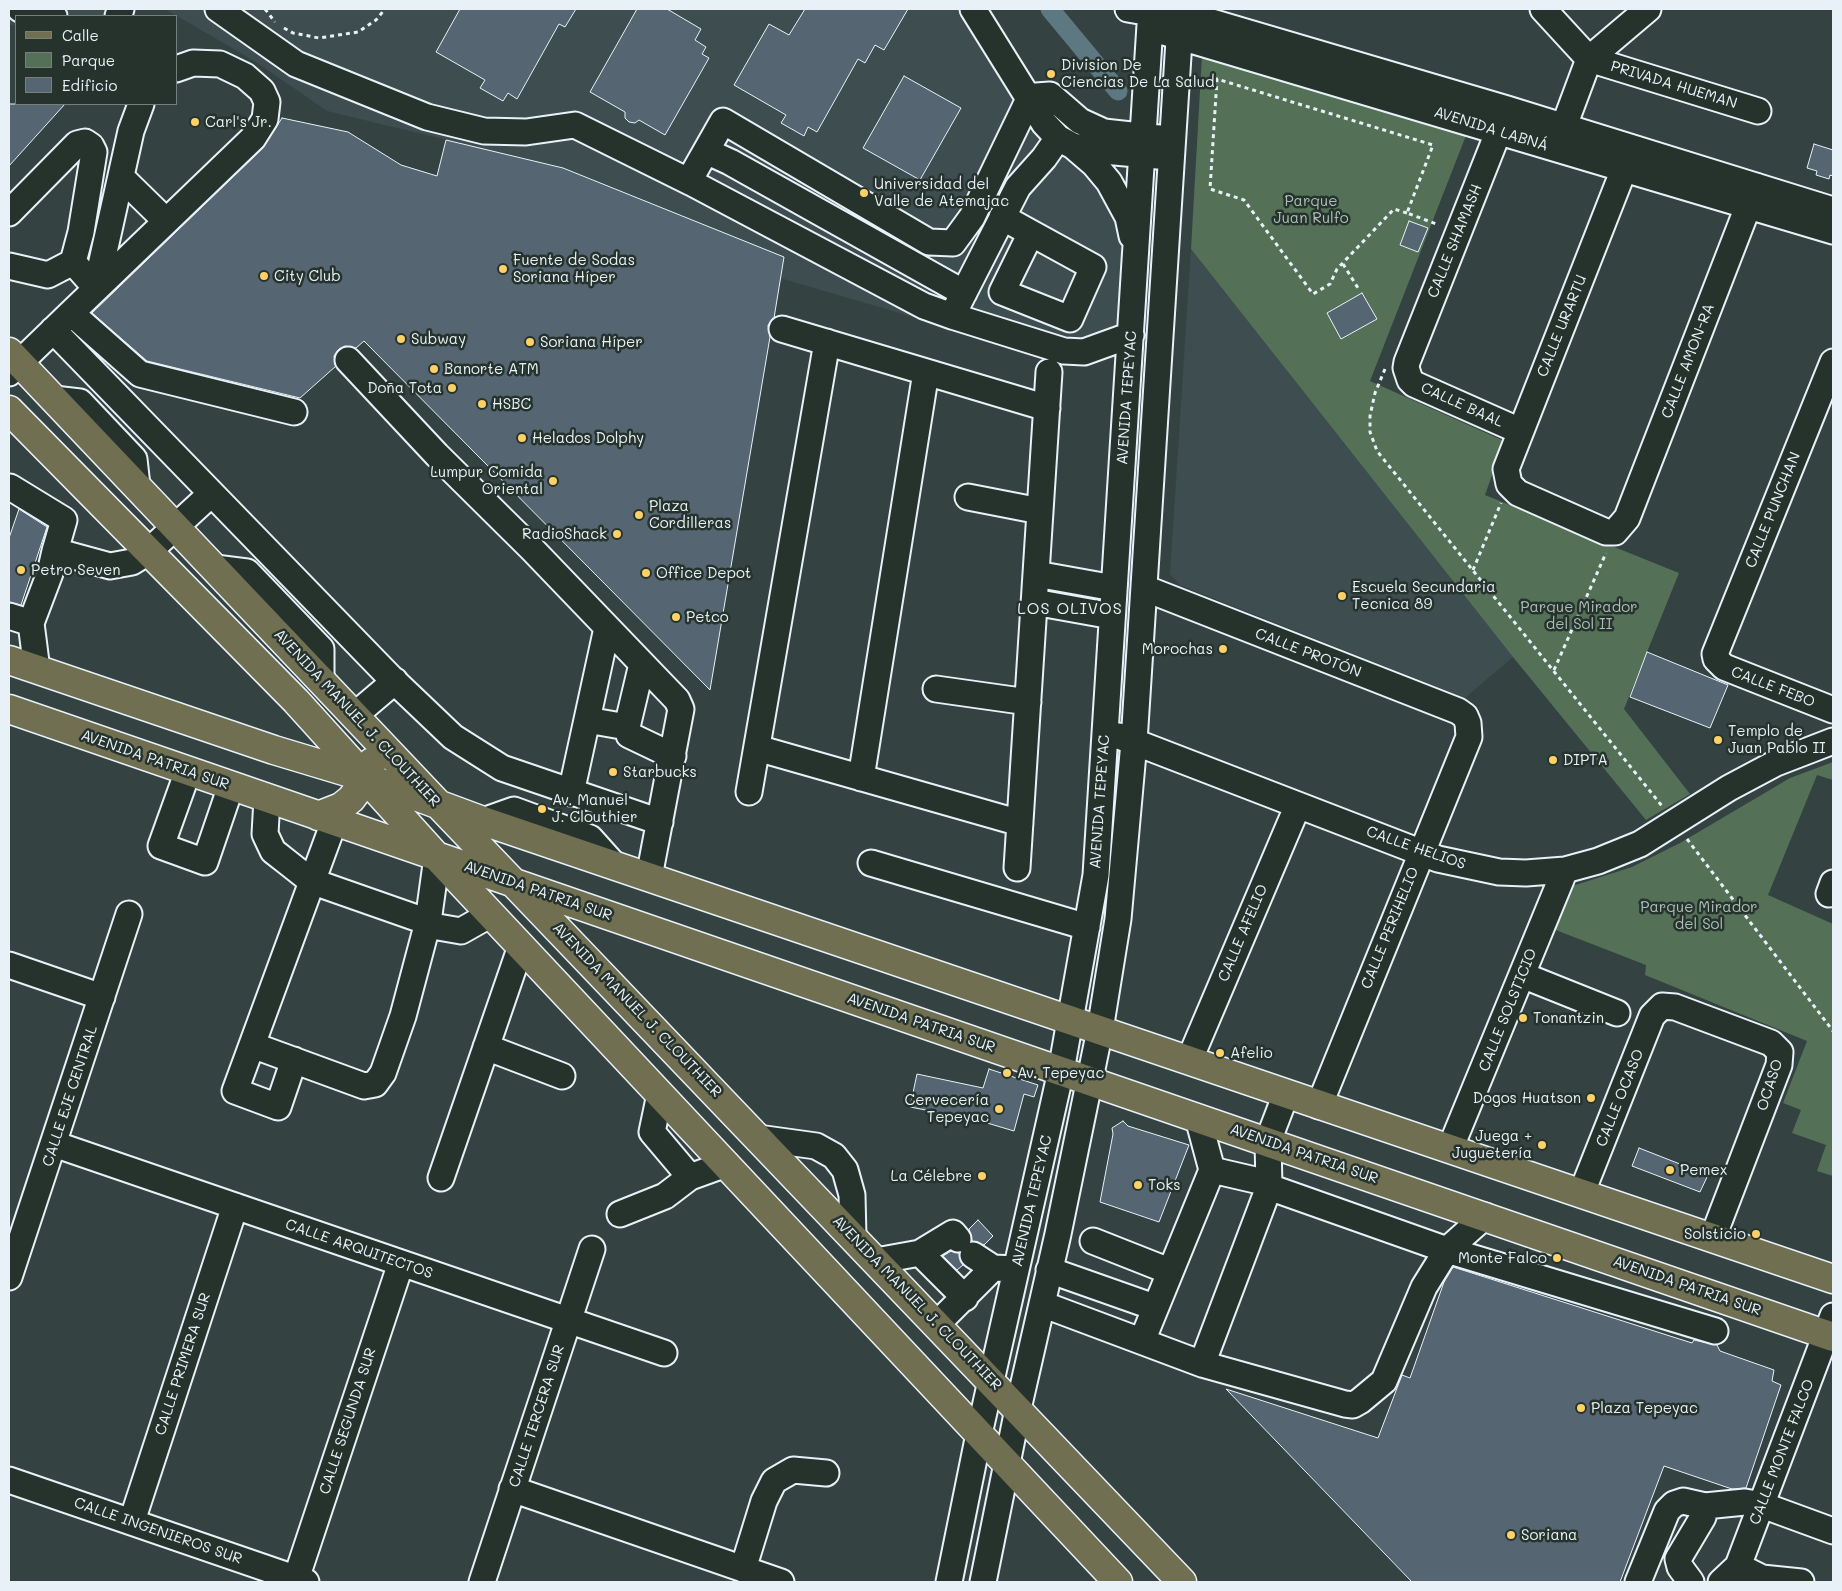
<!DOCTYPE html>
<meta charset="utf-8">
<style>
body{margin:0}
#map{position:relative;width:1842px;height:1591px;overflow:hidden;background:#344242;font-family:Mali,sans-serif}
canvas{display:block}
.frame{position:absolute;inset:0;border:10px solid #e8f1f8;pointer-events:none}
.legend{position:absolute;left:15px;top:15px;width:162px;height:90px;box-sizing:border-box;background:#26332d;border:1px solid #747f7e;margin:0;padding:6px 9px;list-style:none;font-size:15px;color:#e8f1f8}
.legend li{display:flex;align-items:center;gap:10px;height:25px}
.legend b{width:25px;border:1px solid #747f7e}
</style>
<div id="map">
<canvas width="1842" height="1591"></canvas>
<div class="frame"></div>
<ul class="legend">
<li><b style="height:6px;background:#706f52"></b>Calle</li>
<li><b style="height:14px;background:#547158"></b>Parque</li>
<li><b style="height:14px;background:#556672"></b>Edificio</li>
</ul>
</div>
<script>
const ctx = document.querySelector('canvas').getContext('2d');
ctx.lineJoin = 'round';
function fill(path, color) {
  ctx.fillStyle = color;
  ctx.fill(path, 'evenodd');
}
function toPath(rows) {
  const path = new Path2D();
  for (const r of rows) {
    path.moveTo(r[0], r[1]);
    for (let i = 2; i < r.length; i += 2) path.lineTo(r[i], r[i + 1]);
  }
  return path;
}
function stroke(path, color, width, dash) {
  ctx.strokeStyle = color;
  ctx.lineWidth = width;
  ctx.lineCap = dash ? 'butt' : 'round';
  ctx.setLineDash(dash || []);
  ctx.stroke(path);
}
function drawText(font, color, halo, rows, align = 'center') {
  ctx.font = font + ' Mali,sans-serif';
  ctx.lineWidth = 5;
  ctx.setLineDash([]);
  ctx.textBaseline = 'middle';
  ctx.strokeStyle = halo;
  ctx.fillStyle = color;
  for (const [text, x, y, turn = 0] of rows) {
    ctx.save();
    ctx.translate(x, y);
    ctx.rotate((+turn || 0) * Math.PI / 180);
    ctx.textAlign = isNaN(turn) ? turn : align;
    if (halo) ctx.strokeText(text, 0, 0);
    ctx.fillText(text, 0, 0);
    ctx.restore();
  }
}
fill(toPath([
 [9,9,130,9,127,16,16,16,16,26,9,24],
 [165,9,963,9,1012,92,1031,132,1093,180,1112,206,1122,239,1117,359,1050,357,780,278,783,257,563,168,327,111,256,62],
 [1191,249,1513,657,1465,698,1180,585,1170,574]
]), '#3e4d50');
fill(toPath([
 [1202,55,1467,133,1370,381,1504,441,1485,495,1679,573,1624,709,1690,794,1646,820,1513,657,1191,249],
 [1833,762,1833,780,1817,775,1768,895,1833,924,1833,1176,1817,1171,1826,1145,1792,1133,1801,1110,1783,1103,1807,1041,1645,975,1646,965,1548,927,1563,889,1632,867,1680,843,1790,778]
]), '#547158');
stroke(toPath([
 [1050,9,1118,91]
]), '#5e7882', 19);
const building = toPath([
 [460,9,576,9,565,27,559,24,517,99,508,93,503,101,480,88,485,80,436,52,460,9],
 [637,9,667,9,701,29,695,40,706,47,702,54,709,58,665,135,639,120,635,123,629,122,625,118,625,112,590,92,637,9],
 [805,9,908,9,884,50,875,45,865,63,858,59,817,132,808,127,804,136,781,123,786,115,734,85,769,24,789,35,805,9],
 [904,76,961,108,920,180,863,148,904,76],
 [9,104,65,104,9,166,9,104],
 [282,118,348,132,401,165,437,176,446,140,563,168,784,257,774,318,768,325,770,337,710,690,364,341,356,348,345,346,339,349,334,356,336,366,300,398,147,361,92,313,263,148,282,118],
 [1814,144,1833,150,1833,176,1830,175,1829,179,1816,175,1817,171,1807,168,1814,144],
 [1409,221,1428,228,1418,252,1400,245,1409,221],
 [1362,293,1377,319,1341,339,1327,313,1362,293],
 [19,509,47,527,21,605,9,602,9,538,19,509],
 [1647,652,1728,685,1710,728,1630,697,1647,652],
 [989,1069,1038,1085,1034,1097,1024,1094,1014,1131,977,1120,910,1107,917,1074,983,1088,989,1069],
 [1123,1121,1128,1126,1189,1145,1159,1222,1100,1202,1113,1134,1112,1128,1123,1121],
 [1639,1148,1708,1175,1700,1192,1632,1166,1639,1148],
 [978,1220,993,1236,984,1245,972,1241,969,1229,978,1220],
 [951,1251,959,1253,963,1265,957,1270,943,1256,951,1251],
 [1453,1267,1692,1343,1694,1340,1717,1345,1720,1351,1774,1370,1772,1381,1781,1385,1746,1488,1732,1489,1664,1466,1620,1582,1412,1582,1226,1389,1378,1438,1402,1375,1410,1378,1444,1282,1453,1267]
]);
fill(building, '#556672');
stroke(building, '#e8f1f8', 1);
const minor = toPath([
 [20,9,54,16],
 [218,9,296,64,427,117,484,131,526,132,575,125,692,183],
 [973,9,1044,123,1058,138,1073,146,1093,150,1158,156],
 [1128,9,1151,13,1181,13,1507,109,1833,210],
 [1543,9,1589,59],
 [118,16,121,9],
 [1164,32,1833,231],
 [1589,59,1758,111],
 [1505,115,1407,362,1406,368,1410,380,1414,384,1520,431],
 [1564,126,1589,59,1648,9],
 [1058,138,1044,158,1018,187,952,316,924,306,692,183,694,172,723,121,929,242,953,243,972,217,1029,99,1036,96,1050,95,1080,121,1104,132,1159,138],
 [1073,146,1094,164,1109,182,1128,217,1132,236],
 [706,151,730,162,964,293],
 [1624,169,1506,469,1509,484,1518,493,1606,532,1615,532,1627,518,1756,186],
 [121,177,166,221],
 [9,213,77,144,85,142,91,146,94,152,81,232,73,262,48,275,9,266],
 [1002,217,1031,233,1093,267,1070,319,1002,292,1031,233],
 [73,262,96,288,131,131,141,104],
 [71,313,253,138,265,119,267,102,262,91,245,76,220,64,193,63,176,69],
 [952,316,1064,351,1084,352,1131,335],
 [782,329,1047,408],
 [53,330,390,677,453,737,502,768,660,822],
 [348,360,437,455,532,549,677,700,681,709,649,877],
 [1833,362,1715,654,1716,659,1724,667,1833,710],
 [9,373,71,313,140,374,294,412],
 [54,399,80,402,134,459,137,486],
 [10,487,64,520,55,551],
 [968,497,1040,511],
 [215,568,247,572,321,649,321,680],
 [1036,574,1114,588],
 [1144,588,1458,711,1465,716,1468,723,1469,737,1319,1106],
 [1034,602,1112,616],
 [9,616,31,623],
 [642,664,627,727,629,735,673,756],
 [37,670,31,623,50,573,55,551,110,566,132,562,148,552,211,494],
 [936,689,1028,702],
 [355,715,395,681],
 [587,720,627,727],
 [1119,736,1438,859,1499,872,1526,873,1565,870,1598,861,1640,844,1729,788,1776,763,1833,741],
 [757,748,1020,823],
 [188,771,161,846,205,862,231,786],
 [861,778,926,372],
 [749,792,827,342],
 [571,793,607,628],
 [483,821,514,810,590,838,615,866],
 [437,857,428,922,438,927,461,931,491,914],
 [871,863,1087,927],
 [1017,868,1049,372],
 [1829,894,1833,883],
 [9,965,102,997],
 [1522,975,1617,1013],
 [252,1045,364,1086,375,1084,383,1073,403,1016,428,922,311,881,287,862,273,851,265,834,267,799],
 [486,1047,562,1076],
 [294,1060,278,1107,235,1091,334,822],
 [1189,1061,1298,805],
 [660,1094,652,1132,690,1177,726,1164],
 [1286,1094,1268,1141,1269,1187,1447,1250,1485,1216],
 [758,1138,816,1146,834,1156,845,1170,852,1195,853,1237],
 [54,1144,664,1353],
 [1450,1149,1565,870],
 [1212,1170,1268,1183],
 [441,1178,521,946],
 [1582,1192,1652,1016,1662,1006,1675,1007,1771,1043,1780,1052,1779,1065,1713,1237],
 [620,1214,665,1196,690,1177],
 [1093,1241,1169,1271],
 [920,1253,953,1233,958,1239],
 [973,1255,993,1268],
 [876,1261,920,1253,965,1298],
 [1049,1270,1154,1307],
 [9,1277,129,914],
 [1042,1304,1202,1364,1345,1404,1353,1405,1360,1401,1384,1381,1424,1287,1447,1250,1715,1331],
 [937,1324,993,1268,1016,1269],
 [1142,1341,1212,1170,1198,1118],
 [1202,1364,1269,1187],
 [9,1480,306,1582],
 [512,1489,781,1582],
 [1705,1506,1745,1502,1762,1505,1833,1531],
 [132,1521,235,1206],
 [1738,1566,1762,1578,1801,1582],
 [743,1569,764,1501,774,1481,793,1470,826,1473],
 [296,1579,401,1263],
 [482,1582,592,1249],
 [949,1582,979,1434,1061,1071,1096,875,1151,9],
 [983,1582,1018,1409,1058,1234,1100,1030,1118,919,1134,742,1181,9],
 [1638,1582,1667,1511,1674,1504,1683,1501,1705,1506,1703,1517,1678,1559,1680,1567,1691,1582],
 [1721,1582,1738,1566,1833,1316]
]);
const major = toPath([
 [9,352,440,806,1182,1582],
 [9,410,296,701,437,857,1118,1582],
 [9,660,274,750,367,778,483,821,1833,1279],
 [9,709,1833,1337],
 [318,816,341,807,351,799,367,778,372,762]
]);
stroke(minor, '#e8f1f8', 29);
stroke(major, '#e8f1f8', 31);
stroke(toPath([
 [265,9,275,22],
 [284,28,293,33,319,38,358,32,376,20,385,9],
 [1407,213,1394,209,1337,269,1330,284,1313,294,1244,200,1210,189,1217,79,1433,145,1407,213,1439,225],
 [1343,264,1358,288],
 [1385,369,1375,393,1370,416,1370,432,1377,451,1662,806],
 [1473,570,1501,503],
 [1554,670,1606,553],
 [1687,839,1833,1031]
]), '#e8f1f8', 3, [4, 4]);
stroke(minor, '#26332d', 25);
stroke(major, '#706f52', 28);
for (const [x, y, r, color] of [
 [1051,74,5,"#ffd166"],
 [195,122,5,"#ffd166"],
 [864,193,5,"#ffd166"],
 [503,269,5,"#ffd166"],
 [264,276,5,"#ffd166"],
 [401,339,5,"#ffd166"],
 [530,342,5,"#ffd166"],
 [434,369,5,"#ffd166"],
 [452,388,5,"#ffd166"],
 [482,404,5,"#ffd166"],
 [522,438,5,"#ffd166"],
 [553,481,5,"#ffd166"],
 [639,515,5,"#ffd166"],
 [617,534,5,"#ffd166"],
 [21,570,5,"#ffd166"],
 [646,573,5,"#ffd166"],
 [1342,596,5,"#ffd166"],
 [676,617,5,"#ffd166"],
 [1223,649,5,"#ffd166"],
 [1718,740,5,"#ffd166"],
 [1553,760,5,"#ffd166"],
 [613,772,5,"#ffd166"],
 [542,809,5,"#ffd166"],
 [1523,1018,5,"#ffd166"],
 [1220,1053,5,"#ffd166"],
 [1007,1073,5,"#ffd166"],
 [1591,1098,5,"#ffd166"],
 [999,1109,5,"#ffd166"],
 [1542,1145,5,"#ffd166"],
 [1670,1170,5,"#ffd166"],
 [982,1176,5,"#ffd166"],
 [1138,1185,5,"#ffd166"],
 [1756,1234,5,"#ffd166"],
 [1557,1258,5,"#ffd166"],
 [1581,1408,5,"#ffd166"],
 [1511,1535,5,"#ffd166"]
]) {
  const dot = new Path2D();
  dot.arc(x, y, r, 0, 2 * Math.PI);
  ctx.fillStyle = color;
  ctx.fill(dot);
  stroke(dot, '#26332d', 2);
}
drawText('15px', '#e8f1f8', '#26332d', [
 ["Division De",1061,65],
 ["Ciencias De La Salud",1061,82],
 ["Carl's Jr.",205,122],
 ["Universidad del",874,184],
 ["Valle de Atemajac",874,201],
 ["Fuente de Sodas",513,260],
 ["Soriana Híper",513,277],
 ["City Club",274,276],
 ["Subway",411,339],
 ["Soriana Híper",540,342],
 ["Banorte ATM",444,369],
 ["Doña Tota",442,388,"right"],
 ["HSBC",492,404],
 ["Helados Dolphy",532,438],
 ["Lumpur Comida",543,472,"right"],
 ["Oriental",543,489,"right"],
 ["Plaza",649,506],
 ["Cordilleras",649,523],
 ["RadioShack",607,534,"right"],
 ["Petro Seven",31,570],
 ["Office Depot",656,573],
 ["Escuela Secundaria",1352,587],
 ["Tecnica 89",1352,604],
 ["Petco",686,617],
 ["Morochas",1213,649,"right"],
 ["Templo de",1728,731],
 ["Juan Pablo II",1728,748],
 ["DIPTA",1563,760],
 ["Starbucks",623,772],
 ["Av. Manuel",552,800],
 ["J. Clouthier",552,817],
 ["Tonantzin",1533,1018],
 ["Afelio",1230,1053],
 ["Av. Tepeyac",1017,1073],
 ["Dogos Huatson",1581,1098,"right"],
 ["Cervecería",989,1100,"right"],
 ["Tepeyac",989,1117,"right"],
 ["Juega +",1532,1136,"right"],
 ["Juguetería",1532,1153,"right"],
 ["Pemex",1680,1170],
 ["La Célebre",972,1176,"right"],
 ["Toks",1148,1185],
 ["Solsticio",1746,1234,"right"],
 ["Monte Falco",1547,1258,"right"],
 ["Plaza Tepeyac",1591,1408],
 ["Soriana",1521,1535]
], 'left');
drawText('15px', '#e8f1f8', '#26332d', [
 ["PRIVADA HUEMAN",1674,85,17],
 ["AVENIDA LABNÁ",1491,129,17],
 ["CALLE SHAMASH",1455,241,-68],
 ["CALLE URARTU",1562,326,-68],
 ["CALLE AMON-RA",1688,361,-69],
 ["AVENIDA TEPEYAC",1127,398,-86],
 ["CALLE BAAL",1462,405,24],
 ["CALLE PUNCHAN",1773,510,-68],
 ["CALLE PROTÓN",1308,653,21],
 ["CALLE FEBO",1773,687,21],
 ["AVENIDA MANUEL J. CLOUTHIER",357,718,47],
 ["AVENIDA PATRIA SUR",155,760,19],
 ["AVENIDA TEPEYAC",1100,802,-86],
 ["CALLE HELIOS",1416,848,19],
 ["AVENIDA PATRIA SUR",538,891,19],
 ["CALLE PERIHELIO",1390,928,-68],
 ["CALLE AFELIO",1243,933,-67],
 ["AVENIDA MANUEL J. CLOUTHIER",637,1010,46],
 ["CALLE SOLSTICIO",1508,1010,-68],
 ["AVENIDA PATRIA SUR",921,1023,19],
 ["OCASO",1770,1085,-72],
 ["CALLE EJE CENTRAL",70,1096,-72],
 ["CALLE OCASO",1620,1098,-68],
 ["AVENIDA PATRIA SUR",1304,1154,19],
 ["AVENIDA TEPEYAC",1032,1201,-77],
 ["CALLE ARQUITECTOS",359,1249,19],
 ["AVENIDA PATRIA SUR",1687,1286,19],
 ["AVENIDA MANUEL J. CLOUTHIER",917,1303,46],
 ["CALLE PRIMERA SUR",183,1364,-72],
 ["CALLE TERCERA SUR",537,1416,-72],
 ["CALLE SEGUNDA SUR",348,1421,-72],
 ["CALLE MONTE FALCO",1782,1452,-69],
 ["CALLE INGENIEROS SUR",158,1531,19]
]);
drawText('15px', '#adbeb8', '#26332d', [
 ["Parque",1311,201],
 ["Juan Rulfo",1311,218],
 ["Parque Mirador",1579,607],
 ["del Sol II",1579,624],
 ["Parque Mirador",1699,907],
 ["del Sol",1699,924]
]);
ctx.letterSpacing = '1px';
drawText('16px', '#e8f1f8', '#26332d', [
 ["LOS OLIVOS",1070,609]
]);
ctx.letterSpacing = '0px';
</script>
